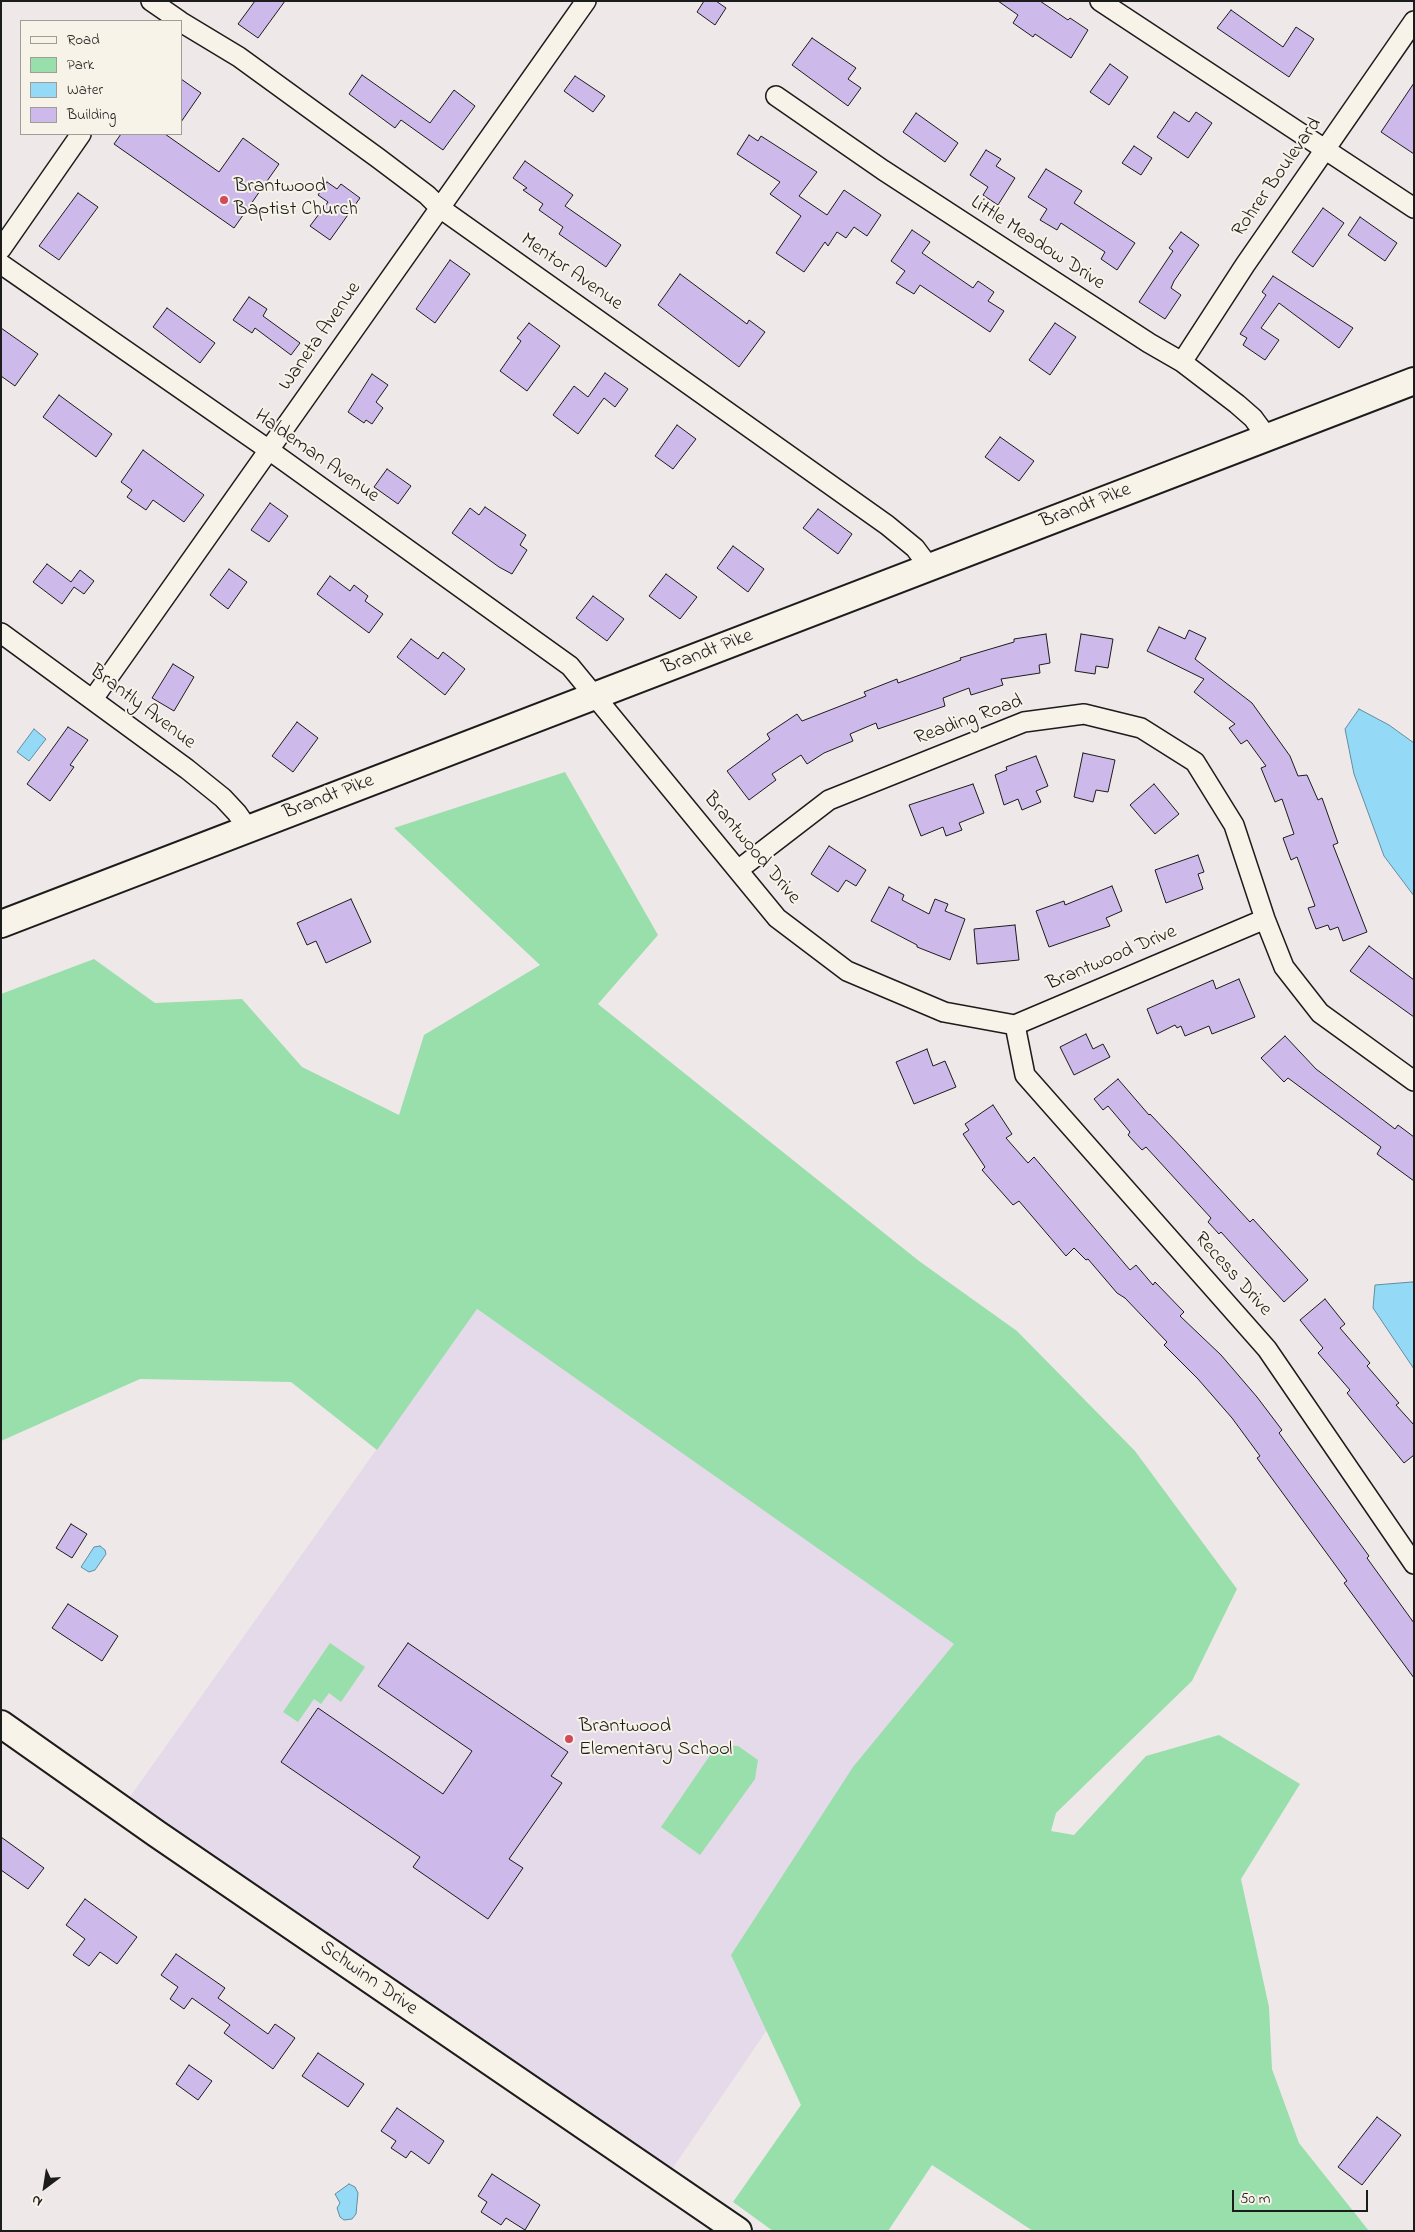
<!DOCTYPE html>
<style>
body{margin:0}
#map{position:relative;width:1415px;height:2232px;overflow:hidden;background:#efe8e8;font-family:"Indie Flower",sans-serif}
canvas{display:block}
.frame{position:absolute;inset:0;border:2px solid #1c1c1c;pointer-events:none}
.legend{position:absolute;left:20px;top:20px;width:162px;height:115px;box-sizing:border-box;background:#f7f3e8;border:1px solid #9f9d96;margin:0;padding:6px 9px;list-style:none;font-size:15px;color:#1c1c1c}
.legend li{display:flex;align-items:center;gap:10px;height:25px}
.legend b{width:25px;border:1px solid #9f9d96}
.north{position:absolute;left:20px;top:2162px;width:50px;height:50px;-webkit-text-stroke:4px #f7f3e8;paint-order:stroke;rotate:211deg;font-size:14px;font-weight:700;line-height:20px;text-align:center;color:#1c1c1c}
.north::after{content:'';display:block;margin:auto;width:18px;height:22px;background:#1c1c1c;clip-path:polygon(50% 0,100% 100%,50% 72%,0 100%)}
.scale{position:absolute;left:1232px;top:2190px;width:136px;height:22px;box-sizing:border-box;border:2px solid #1c1c1c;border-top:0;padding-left:6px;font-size:15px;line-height:18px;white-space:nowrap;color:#1c1c1c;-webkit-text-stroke:4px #f7f3e8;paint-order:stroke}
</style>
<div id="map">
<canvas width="1415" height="2232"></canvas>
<div class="frame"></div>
<ul class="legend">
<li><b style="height:6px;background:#f7f3e8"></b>Road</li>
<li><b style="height:14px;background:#99dfac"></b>Park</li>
<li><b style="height:14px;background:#94d9f6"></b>Water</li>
<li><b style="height:14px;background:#cebaea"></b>Building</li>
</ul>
<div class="north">N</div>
<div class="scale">50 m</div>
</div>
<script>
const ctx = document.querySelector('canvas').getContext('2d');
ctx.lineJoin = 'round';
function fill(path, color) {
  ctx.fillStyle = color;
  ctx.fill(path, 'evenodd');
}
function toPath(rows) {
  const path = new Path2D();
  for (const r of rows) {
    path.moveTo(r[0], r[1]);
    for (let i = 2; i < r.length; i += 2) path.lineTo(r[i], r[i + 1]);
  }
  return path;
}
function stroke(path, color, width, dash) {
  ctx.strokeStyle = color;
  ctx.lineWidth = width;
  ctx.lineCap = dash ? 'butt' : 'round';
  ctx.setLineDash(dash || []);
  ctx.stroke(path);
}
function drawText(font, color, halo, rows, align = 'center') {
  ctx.font = font + ' "Indie Flower",sans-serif';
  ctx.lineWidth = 4;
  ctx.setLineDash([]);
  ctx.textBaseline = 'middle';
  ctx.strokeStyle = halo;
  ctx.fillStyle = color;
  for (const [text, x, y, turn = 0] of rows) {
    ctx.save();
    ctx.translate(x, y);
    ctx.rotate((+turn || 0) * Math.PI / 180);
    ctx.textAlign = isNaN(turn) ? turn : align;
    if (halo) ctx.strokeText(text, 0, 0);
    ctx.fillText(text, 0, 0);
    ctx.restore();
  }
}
fill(toPath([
 [476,1309,1013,1669,664,2181,122,1808]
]), '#e5dae9');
fill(toPath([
 [565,772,658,935,598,1004,919,1261,1017,1331,1135,1451,1237,1589,1192,1681,1056,1813,1051,1831,1074,1835,1146,1756,1219,1735,1300,1784,1241,1879,1269,2007,1272,2069,1299,2143,1369,2231,1033,2231,932,2165,888,2231,773,2231,733,2202,801,2105,731,1955,853,1767,954,1644,477,1309,377,1450,291,1382,140,1379,1,1441,1,994,94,959,155,1003,242,999,302,1067,399,1115,424,1035,540,965,394,828],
 [330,1643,365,1667,341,1702,329,1693,321,1704,314,1699,298,1722,283,1712],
 [717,1745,738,1746,758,1760,755,1779,700,1855,661,1827]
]), '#99dfac');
const water = toPath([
 [1359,709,1389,725,1414,743,1414,896,1384,856,1354,774,1345,729,1359,709],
 [34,729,46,739,29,761,17,752,34,729],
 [1412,1282,1414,1283,1414,1369,1373,1308,1375,1285,1412,1282],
 [100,1546,105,1550,106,1554,95,1570,89,1572,81,1567,94,1547,100,1546],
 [349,2184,355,2187,358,2193,356,2214,352,2219,344,2220,340,2217,337,2208,340,2203,335,2194,349,2184]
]);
fill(water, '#94d9f6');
stroke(water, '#648d9f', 1);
const building = toPath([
 [255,1,285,1,258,38,238,24,255,1],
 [704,1,716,1,726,8,715,25,697,12,704,1],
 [998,1,1040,1,1068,20,1070,18,1088,30,1071,58,1035,34,1033,37,1013,23,1018,15,998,1],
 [1231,10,1283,47,1296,27,1314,39,1289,77,1217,28,1231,10],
 [812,38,856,68,848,79,861,88,848,106,792,65,812,38],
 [1110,64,1128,77,1109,105,1090,92,1110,64],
 [362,75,430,123,454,90,475,106,443,150,401,120,395,128,349,94,362,75],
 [575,76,605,96,593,112,564,91,575,76],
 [181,79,201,93,181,122,181,79],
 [1414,83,1414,154,1381,132,1414,83],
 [1174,112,1189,122,1196,112,1212,123,1188,158,1157,137,1174,112],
 [916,113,958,143,945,162,903,132,916,113],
 [121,134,165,134,219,172,243,138,279,164,234,228,114,144,121,134],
 [749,135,758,141,761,136,817,172,799,196,827,215,844,190,881,215,867,236,854,227,846,238,837,232,828,246,825,242,804,272,776,253,801,216,770,194,780,182,737,154,749,135],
 [1134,146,1152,158,1141,175,1122,163,1134,146],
 [986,150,1001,159,996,166,1015,178,998,205,983,195,988,187,970,175,986,150],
 [525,161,573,195,565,206,621,245,606,267,559,234,563,227,539,210,543,204,523,190,527,188,513,178,525,161],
 [1046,169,1082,191,1074,203,1135,243,1117,270,1101,259,1105,252,1061,223,1057,230,1040,220,1047,209,1028,197,1046,169],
 [327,182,337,189,341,184,360,198,330,240,310,226,328,202,318,195,327,182],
 [78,193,98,207,59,260,39,246,78,193],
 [1323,208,1344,223,1313,267,1292,252,1323,208],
 [1360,217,1397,243,1385,261,1348,235,1360,217],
 [912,230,930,242,922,253,973,288,978,281,994,292,988,301,1004,311,990,332,920,285,914,294,896,283,905,271,891,261,912,230],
 [1181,232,1199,245,1174,281,1171,288,1181,295,1165,319,1139,302,1173,251,1169,248,1181,232],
 [450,260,470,274,435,323,416,309,450,260],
 [680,274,747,324,749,320,765,332,739,367,658,305,680,274],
 [1273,276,1353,328,1339,348,1279,303,1261,328,1279,340,1265,360,1243,345,1247,338,1240,334,1266,295,1262,292,1273,276],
 [249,297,267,309,263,316,300,343,291,355,255,328,252,333,233,320,249,297],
 [167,308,215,343,200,363,153,327,167,308],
 [529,323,560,346,527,391,500,371,521,341,517,338,529,323],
 [1055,323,1076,337,1050,375,1029,360,1055,323],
 [1,328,38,354,15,386,1,376,1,328],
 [605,373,628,389,615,407,604,398,578,434,553,415,574,386,588,397,605,373],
 [372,374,388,385,376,402,383,408,372,424,366,420,364,423,348,412,372,374],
 [59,395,112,434,96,457,43,417,59,395],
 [677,425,696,439,673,469,655,456,677,425],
 [1000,437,1034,461,1019,481,985,457,1000,437],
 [143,450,204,495,184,522,153,500,146,510,127,497,132,490,121,482,143,450],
 [387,469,411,486,398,504,374,487,387,469],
 [270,503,288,516,269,542,251,530,270,503],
 [485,507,526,535,520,545,527,550,512,574,499,567,452,533,470,508,479,515,485,507],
 [818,509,852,534,838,554,803,528,818,509],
 [733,546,764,569,748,592,717,568,733,546],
 [47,564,71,582,80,570,94,581,84,594,74,587,62,604,33,582,47,564],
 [229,569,247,582,228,609,210,595,229,569],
 [666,574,697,597,680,619,649,596,666,574],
 [330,576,350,591,354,585,368,596,365,601,383,614,369,633,317,594,330,576],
 [593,596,624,619,607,641,576,618,593,596],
 [1159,627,1185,639,1189,630,1206,638,1195,659,1252,703,1290,756,1298,776,1307,775,1318,800,1322,798,1338,843,1333,845,1367,932,1343,941,1338,927,1330,930,1328,925,1316,929,1308,908,1315,906,1297,857,1291,860,1283,838,1294,834,1282,799,1275,802,1261,768,1266,766,1247,740,1241,744,1229,728,1235,724,1194,692,1204,679,1147,651,1159,627],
 [1046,634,1050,663,1039,665,1040,673,1001,679,1003,685,971,695,969,688,943,698,945,706,878,729,876,723,850,734,853,741,824,753,807,764,801,755,772,774,776,780,749,800,727,771,770,739,767,734,797,714,802,721,866,696,864,692,897,679,898,683,961,660,960,658,1014,642,1014,639,1046,634],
 [1081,634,1113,639,1108,668,1096,666,1095,674,1075,671,1081,634],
 [411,639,438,659,443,652,465,669,445,695,397,657,411,639],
 [173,664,194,677,174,711,152,698,173,664],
 [297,722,318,738,293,772,272,756,297,722],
 [68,727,88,740,70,765,74,767,50,801,27,784,68,727],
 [1083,753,1115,760,1108,792,1096,790,1093,802,1074,797,1083,753],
 [1036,756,1048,786,1036,791,1041,802,1022,810,1018,799,1004,805,995,775,1007,770,1006,767,1036,756],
 [973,784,984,813,959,823,962,830,946,836,943,827,921,836,909,805,973,784],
 [1154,784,1179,814,1155,834,1130,805,1154,784],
 [829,846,866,870,856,886,846,880,838,892,811,874,829,846],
 [1198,855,1204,872,1198,874,1203,889,1166,903,1155,870,1198,855],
 [1112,886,1122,911,1106,918,1110,926,1049,947,1036,911,1064,901,1065,905,1112,886],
 [889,887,904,895,902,900,929,914,935,899,948,904,945,911,965,919,950,960,917,947,917,945,871,921,889,887],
 [351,899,371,942,326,963,316,941,307,945,297,923,351,899],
 [1015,925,1019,960,977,964,974,929,1015,925],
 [1369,946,1414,980,1414,1017,1350,971,1369,946],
 [1239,979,1255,1017,1212,1034,1209,1026,1185,1036,1181,1026,1177,1028,1175,1025,1157,1034,1147,1009,1213,980,1216,989,1239,979],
 [1086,1034,1093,1049,1103,1044,1110,1057,1074,1075,1060,1047,1086,1034],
 [1285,1036,1316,1069,1395,1129,1398,1125,1414,1137,1414,1181,1377,1154,1381,1147,1288,1078,1284,1082,1261,1058,1285,1036],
 [927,1049,933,1066,945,1061,956,1087,914,1104,896,1062,927,1049],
 [1118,1079,1149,1115,1150,1114,1184,1150,1250,1222,1253,1219,1308,1280,1284,1302,1221,1232,1219,1234,1208,1222,1211,1218,1146,1147,1142,1150,1128,1135,1130,1132,1108,1106,1103,1110,1094,1099,1118,1079],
 [993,1105,1012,1134,1006,1138,1028,1163,1034,1157,1130,1270,1136,1265,1153,1285,1155,1282,1184,1312,1180,1316,1221,1355,1257,1397,1282,1430,1279,1433,1369,1556,1367,1558,1414,1623,1414,1678,1344,1583,1347,1581,1257,1458,1260,1456,1232,1418,1198,1379,1164,1345,1167,1342,1125,1298,1117,1293,1088,1259,1086,1260,1074,1248,1066,1256,1019,1201,1013,1205,982,1170,985,1167,963,1134,969,1130,965,1124,993,1105],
 [1325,1299,1345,1324,1340,1328,1370,1363,1367,1366,1399,1403,1396,1405,1414,1425,1414,1455,1404,1463,1347,1393,1350,1390,1318,1353,1323,1348,1300,1320,1325,1299],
 [71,1524,87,1534,72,1558,56,1548,71,1524],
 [68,1604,118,1636,102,1661,52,1628,68,1604],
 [408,1643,568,1752,551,1776,562,1783,509,1859,523,1868,488,1919,413,1867,420,1857,281,1762,318,1708,443,1794,472,1751,378,1686,408,1643],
 [1,1837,44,1868,28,1889,1,1870,1,1837],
 [85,1899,137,1937,117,1964,100,1952,89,1966,73,1955,85,1939,66,1925,85,1899],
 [176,1954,225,1988,218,1998,268,2034,275,2024,295,2038,273,2069,224,2033,230,2025,192,1998,184,2009,170,1999,178,1987,161,1975,176,1954],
 [318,2053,364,2084,348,2107,302,2076,318,2053],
 [189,2065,212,2081,198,2100,176,2084,189,2065],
 [397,2108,444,2141,429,2164,411,2151,406,2158,391,2148,396,2141,381,2131,397,2108],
 [1377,2117,1401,2135,1362,2185,1338,2167,1377,2117],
 [492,2174,540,2205,525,2230,506,2218,501,2225,481,2212,487,2202,478,2196,492,2174]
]);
fill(building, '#cebaea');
stroke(building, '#1c1c1c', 1);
const street = toPath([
 [151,1,180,21],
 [1100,1,1414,208],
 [181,22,239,57,378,158,427,195,440,208,887,525,915,548,930,568],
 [776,96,883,170,1149,343,1182,362,1237,404,1253,418,1267,437],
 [1,249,81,134],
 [1,264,269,450,570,666,777,918,847,971,944,1012,1015,1025,1265,919],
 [1182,362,1245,265,1414,21],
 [1,633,187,769,223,798,237,813,248,829],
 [93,699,586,1],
 [738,870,829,800,1024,722,1084,714,1141,728,1195,762,1234,825,1265,919,1284,967,1320,1013,1414,1081],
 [1015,1025,1025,1075,1267,1349,1414,1564]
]);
const secondary = toPath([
 [1,924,1414,381],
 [1,1724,157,1834,738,2231]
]);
stroke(street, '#1c1c1c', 22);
stroke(secondary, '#1c1c1c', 30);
stroke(street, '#f7f3e8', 19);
stroke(secondary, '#f7f3e8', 26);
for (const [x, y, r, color] of [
 [224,200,5,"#d1495b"],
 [569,1739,5,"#d1495b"]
]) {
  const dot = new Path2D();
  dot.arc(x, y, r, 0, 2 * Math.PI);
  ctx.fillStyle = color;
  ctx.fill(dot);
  stroke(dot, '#f7f3e8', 2);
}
drawText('20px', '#1c1c1c', '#f7f3e8', [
 ["Rohrer Boulevard",1278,178,-55],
 ["Little Meadow Drive",1037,244,33],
 ["Mentor Avenue",571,273,35],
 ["Waneta Avenue",321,337,-55],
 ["Haldeman Avenue",316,457,35],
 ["Brandt Pike",1086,507,-21],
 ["Brandt Pike",708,653,-21],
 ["Brantly Avenue",142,708,37],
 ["Reading Road",969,721,-20],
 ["Brandt Pike",329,798,-21],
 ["Brantwood Drive",751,849,50],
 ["Brantwood Drive",1112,959,-23],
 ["Recess Drive",1232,1275,48],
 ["Schwinn Drive",368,1979,35]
]);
drawText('20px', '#1c1c1c', '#f7f3e8', [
 ["Brantwood",234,188],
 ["Baptist Church",234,211],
 ["Brantwood",579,1728],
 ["Elementary School",579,1751]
], 'left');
</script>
